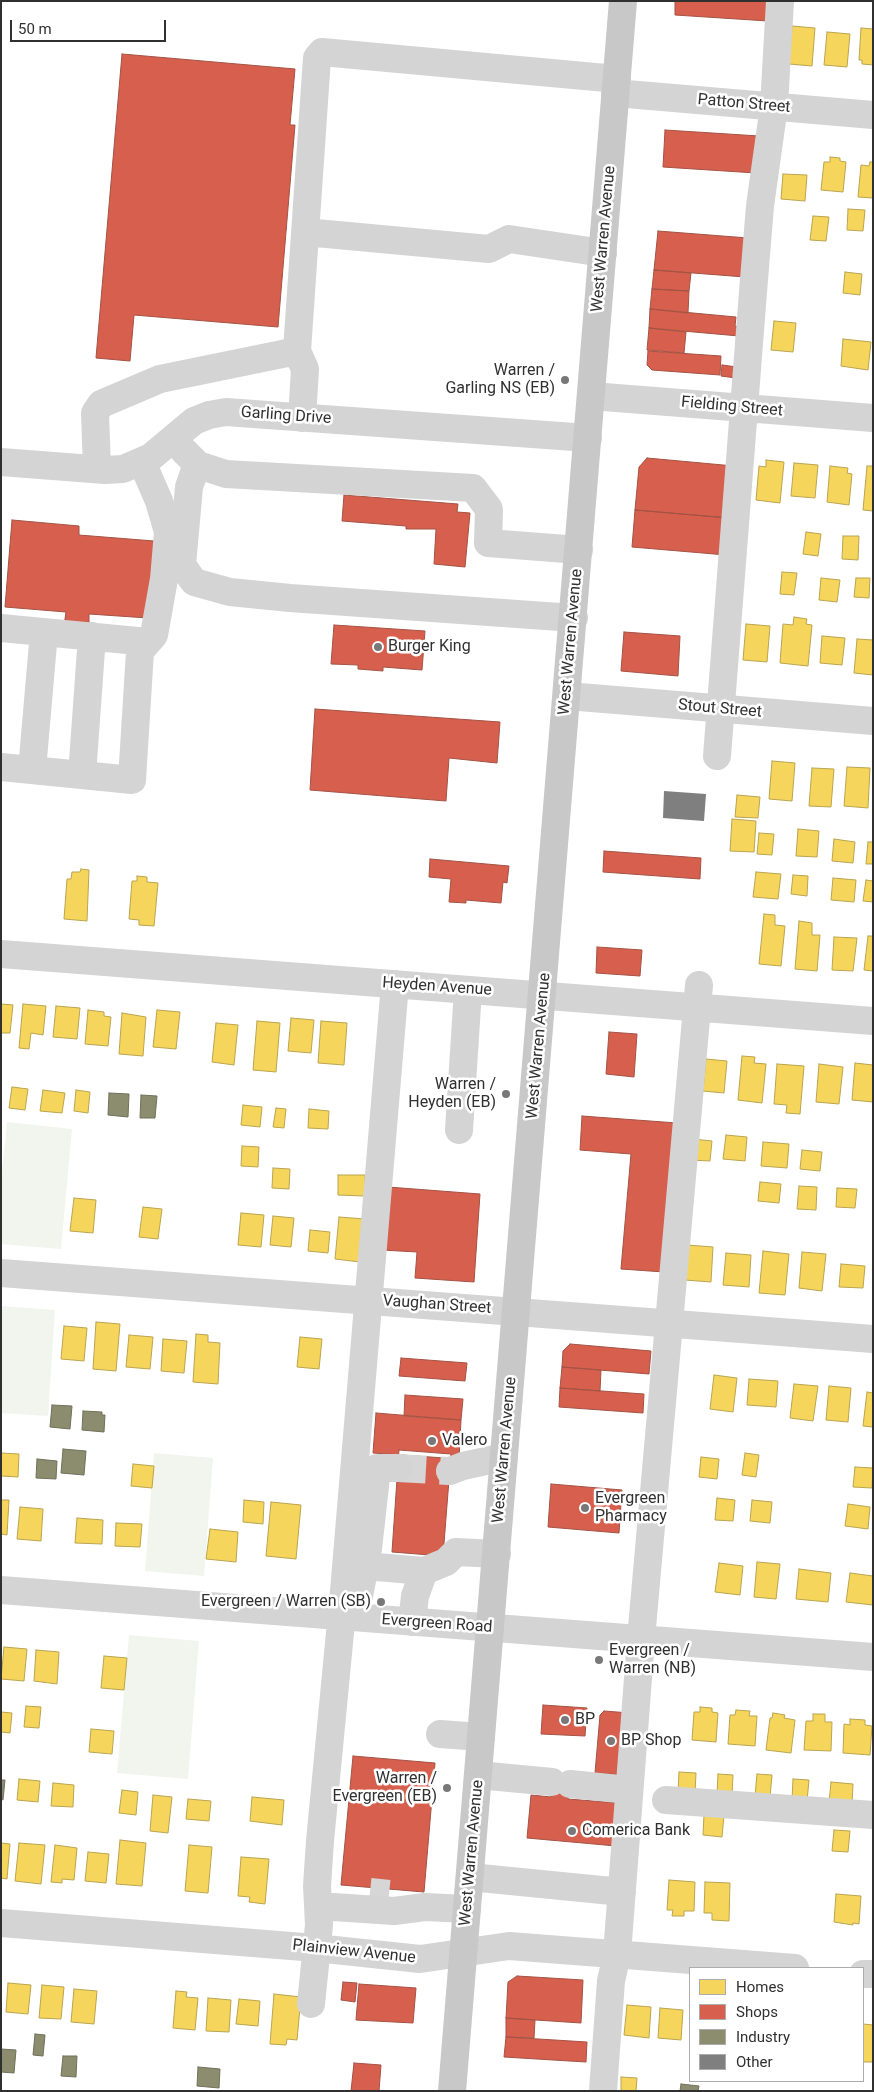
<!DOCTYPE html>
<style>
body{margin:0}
#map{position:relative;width:874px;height:2092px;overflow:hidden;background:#fff;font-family:Roboto,sans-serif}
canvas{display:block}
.frame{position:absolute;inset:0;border:2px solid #303030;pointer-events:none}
.legend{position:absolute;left:689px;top:1967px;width:175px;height:115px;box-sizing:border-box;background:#fff;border:1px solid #acacac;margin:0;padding:6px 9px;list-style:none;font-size:15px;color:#303030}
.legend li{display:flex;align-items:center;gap:10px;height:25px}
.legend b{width:25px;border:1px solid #acacac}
.scale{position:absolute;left:10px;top:20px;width:156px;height:22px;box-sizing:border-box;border:2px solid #303030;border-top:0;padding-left:6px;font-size:15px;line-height:18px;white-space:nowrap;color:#303030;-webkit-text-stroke:4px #fff;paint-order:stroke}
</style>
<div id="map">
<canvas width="874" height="2092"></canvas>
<div class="frame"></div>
<ul class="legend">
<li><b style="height:14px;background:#f6d55c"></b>Homes</li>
<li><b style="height:14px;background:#d6604d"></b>Shops</li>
<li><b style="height:14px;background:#8c8c6e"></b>Industry</li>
<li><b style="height:14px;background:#7f7f7f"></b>Other</li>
</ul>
<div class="scale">50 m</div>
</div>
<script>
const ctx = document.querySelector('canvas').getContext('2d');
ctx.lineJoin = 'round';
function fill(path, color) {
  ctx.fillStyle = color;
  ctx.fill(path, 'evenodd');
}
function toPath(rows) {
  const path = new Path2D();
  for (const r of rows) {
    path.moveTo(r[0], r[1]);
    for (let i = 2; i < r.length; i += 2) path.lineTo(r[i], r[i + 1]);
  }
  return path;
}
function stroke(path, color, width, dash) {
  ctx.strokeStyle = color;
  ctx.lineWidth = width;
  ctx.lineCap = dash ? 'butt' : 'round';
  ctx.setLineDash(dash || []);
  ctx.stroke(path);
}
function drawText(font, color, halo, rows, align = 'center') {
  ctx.font = font + ' Roboto,sans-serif';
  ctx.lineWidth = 5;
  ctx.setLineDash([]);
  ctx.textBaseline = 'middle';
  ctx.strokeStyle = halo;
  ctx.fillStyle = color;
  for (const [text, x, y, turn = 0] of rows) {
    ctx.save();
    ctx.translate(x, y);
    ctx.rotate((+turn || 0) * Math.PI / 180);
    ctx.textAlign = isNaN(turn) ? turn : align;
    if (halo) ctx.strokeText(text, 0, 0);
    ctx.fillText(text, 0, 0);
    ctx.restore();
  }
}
fill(toPath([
 [7,1122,72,1129,61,1249,1,1244,1,1182],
 [1,1306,55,1310,48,1416,1,1413],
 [154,1453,213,1458,204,1576,145,1571],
 [129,1635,199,1641,188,1779,117,1773]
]), '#f2f5ed');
const homes = toPath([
 [792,26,815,28,812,66,789,64,792,26],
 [861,28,873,29,873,65,862,64,862,60,859,60,861,28],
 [827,32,850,34,847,67,824,65,827,32],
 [830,157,840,158,840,161,846,162,843,192,821,190,824,162,830,162,830,157],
 [870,162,873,162,873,198,858,197,861,165,869,166,870,162],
 [783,174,807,175,805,201,781,199,783,174],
 [848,209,865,210,863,231,847,230,848,209],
 [813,216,829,217,826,241,810,240,813,216],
 [845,272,862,274,860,295,843,293,845,272],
 [774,321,796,323,793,352,771,350,774,321],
 [843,339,871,342,868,370,841,366,843,339],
 [766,460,784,462,780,503,756,500,759,466,766,467,766,460],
 [794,463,818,465,815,498,791,496,794,463],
 [830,466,848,468,847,473,852,474,849,505,827,502,830,466],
 [867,466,873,466,873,511,863,510,867,466],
 [806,532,821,534,818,556,803,554,806,532],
 [843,536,859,536,858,560,842,559,843,536],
 [782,572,797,573,794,595,780,594,782,572],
 [821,578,840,580,837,602,819,600,821,578],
 [856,578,870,578,869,598,854,597,856,578],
 [794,617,807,619,806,624,812,625,808,666,780,663,783,624,793,625,794,617],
 [746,624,770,626,767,662,743,660,746,624],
 [822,636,845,638,842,665,820,663,822,636],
 [857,639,873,640,873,675,854,673,857,639],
 [772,761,795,763,792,801,769,799,772,761],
 [847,767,870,768,868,808,844,806,847,767],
 [812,768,834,769,831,807,809,806,812,768],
 [737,795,760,797,758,818,735,817,737,795],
 [732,819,756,821,754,852,730,851,732,819],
 [798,829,819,831,817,857,796,856,798,829],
 [759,833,774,834,772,855,757,854,759,833],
 [834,839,855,842,853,863,832,861,834,839],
 [868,842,873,842,873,864,866,864,868,842],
 [81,869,89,870,87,921,64,919,67,879,71,879,72,872,80,872,81,869],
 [756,872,781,874,778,899,753,897,756,872],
 [793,875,808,876,807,896,791,894,793,875],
 [137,876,147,877,147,882,158,883,154,926,139,925,139,920,129,919,132,881,137,881,137,876],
 [833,878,856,880,854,902,831,900,833,878],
 [866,880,873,881,873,902,863,901,866,880],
 [764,914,775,915,775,925,785,926,781,966,759,964,764,914],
 [799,921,812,923,812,935,820,935,817,971,795,969,799,921],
 [868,936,873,936,873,971,864,970,868,936],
 [834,937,857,938,853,971,832,970,834,937],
 [1,1004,13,1005,10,1033,1,1033,1,1004],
 [23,1004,46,1006,43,1035,31,1033,29,1049,19,1048,23,1004],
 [56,1006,80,1008,77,1039,53,1037,56,1006],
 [88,1010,104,1012,104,1016,111,1017,108,1046,85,1044,88,1010],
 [157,1010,180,1012,176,1049,153,1047,157,1010],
 [122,1013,146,1017,143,1056,119,1054,122,1013],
 [291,1018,314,1020,311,1053,288,1051,291,1018],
 [257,1021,280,1023,276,1072,253,1070,257,1021],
 [321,1021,347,1023,344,1065,318,1063,321,1021],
 [216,1023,238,1025,234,1065,212,1062,216,1023],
 [742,1056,755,1057,754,1063,766,1064,762,1103,738,1100,742,1056],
 [706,1059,727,1061,724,1093,703,1091,706,1059],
 [855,1063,873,1065,873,1102,852,1100,855,1063],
 [777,1064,804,1066,800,1114,786,1113,787,1105,774,1104,777,1064],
 [819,1064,843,1067,839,1104,816,1102,819,1064],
 [12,1087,28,1089,25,1110,9,1108,12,1087],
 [43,1090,65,1093,62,1113,40,1111,43,1090],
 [76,1090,90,1092,88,1113,74,1111,76,1090],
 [243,1105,262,1107,260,1127,241,1125,243,1105],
 [276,1108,286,1109,284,1128,273,1127,276,1108],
 [309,1109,329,1111,328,1129,308,1128,309,1109],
 [726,1135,747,1137,745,1161,723,1159,726,1135],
 [693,1139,712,1141,710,1161,691,1160,693,1139],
 [763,1142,789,1144,787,1168,761,1166,763,1142],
 [242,1146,259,1147,258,1167,241,1166,242,1146],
 [802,1150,822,1152,820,1171,800,1169,802,1150],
 [273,1168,290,1169,289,1189,272,1188,273,1168],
 [338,1175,365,1175,365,1196,338,1195,338,1175],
 [760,1182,781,1184,779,1203,758,1201,760,1182],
 [799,1186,817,1187,816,1210,797,1209,799,1186],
 [837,1188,857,1189,855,1208,836,1207,837,1188],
 [74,1198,96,1200,93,1233,70,1231,74,1198],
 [143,1207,162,1209,158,1239,139,1237,143,1207],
 [241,1213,264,1215,261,1247,238,1245,241,1213],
 [273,1216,294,1218,291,1247,270,1245,273,1216],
 [339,1217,365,1219,360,1262,335,1259,339,1217],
 [310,1230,330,1232,328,1253,308,1251,310,1230],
 [687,1245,713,1247,711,1282,685,1280,687,1245],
 [763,1251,789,1254,785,1295,759,1293,763,1251],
 [802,1252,826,1254,822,1291,799,1288,802,1252],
 [726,1253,751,1255,749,1287,723,1285,726,1253],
 [841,1264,865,1266,863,1288,839,1287,841,1264],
 [96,1322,120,1324,116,1371,93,1369,96,1322],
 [64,1326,87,1328,84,1361,61,1359,64,1326],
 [196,1334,208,1335,208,1342,220,1343,218,1384,193,1382,196,1334],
 [129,1335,153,1337,150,1369,126,1367,129,1335],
 [300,1337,322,1339,319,1369,297,1367,300,1337],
 [163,1339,187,1341,184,1373,161,1371,163,1339],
 [714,1375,737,1378,733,1412,710,1409,714,1375],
 [749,1379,778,1381,776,1407,747,1405,749,1379],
 [794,1384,818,1386,813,1421,790,1418,794,1384],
 [829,1386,851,1388,848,1422,826,1420,829,1386],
 [867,1392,873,1393,873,1427,863,1426,867,1392],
 [1,1453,19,1454,18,1477,1,1476,1,1453],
 [745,1453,759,1455,756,1477,742,1475,745,1453],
 [701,1457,719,1459,717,1479,699,1477,701,1457],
 [133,1464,154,1466,152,1488,131,1486,133,1464],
 [855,1467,873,1468,872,1488,853,1487,855,1467],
 [717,1498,735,1500,733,1521,715,1520,717,1498],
 [1,1500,9,1500,7,1535,1,1534,1,1500],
 [244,1500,264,1502,263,1524,243,1522,244,1500],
 [752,1500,772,1502,770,1523,750,1521,752,1500],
 [271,1502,301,1505,296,1559,266,1556,271,1502],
 [848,1504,870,1507,868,1529,845,1526,848,1504],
 [20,1507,43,1509,41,1541,17,1539,20,1507],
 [77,1518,103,1520,102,1544,75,1543,77,1518],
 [116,1523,142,1524,140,1547,115,1546,116,1523],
 [210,1529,238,1532,236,1562,206,1559,210,1529],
 [757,1562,780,1564,776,1599,754,1597,757,1562],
 [719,1563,743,1566,740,1595,715,1592,719,1563],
 [799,1569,831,1573,828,1602,796,1599,799,1569],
 [850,1573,873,1576,873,1605,846,1602,850,1573],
 [4,1647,27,1649,24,1681,1,1679,4,1647],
 [36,1650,59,1652,57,1684,34,1681,36,1650],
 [104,1656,127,1658,124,1690,101,1688,104,1656],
 [26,1706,41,1707,39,1728,24,1727,26,1706],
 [700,1707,712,1708,712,1712,718,1713,716,1742,692,1740,694,1712,700,1712,700,1707],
 [736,1710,750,1711,749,1716,757,1716,755,1746,728,1744,730,1715,735,1715,736,1710],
 [1,1712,12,1713,10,1733,1,1732,1,1712],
 [773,1713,785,1715,784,1718,795,1720,791,1753,766,1750,770,1718,772,1718,773,1713],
 [813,1714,825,1714,825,1722,832,1722,831,1751,804,1750,806,1721,813,1721,813,1714],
 [850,1719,865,1720,865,1725,872,1726,870,1755,843,1753,844,1724,850,1725,850,1719],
 [91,1729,114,1731,112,1754,89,1752,91,1729],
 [679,1772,696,1773,695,1793,678,1792,679,1772],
 [718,1774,733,1775,732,1795,717,1794,718,1774],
 [757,1774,772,1775,770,1797,755,1796,757,1774],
 [19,1779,40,1781,38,1802,17,1800,19,1779],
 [793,1779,809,1780,807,1801,792,1800,793,1779],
 [831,1782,853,1784,852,1805,829,1803,831,1782],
 [53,1783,74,1785,73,1807,51,1806,53,1783],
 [122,1790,138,1792,136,1815,119,1813,122,1790],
 [153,1795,172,1797,168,1833,150,1831,153,1795],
 [252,1797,284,1800,282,1825,250,1821,252,1797],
 [188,1799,211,1801,209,1821,186,1819,188,1799],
 [704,1814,724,1815,722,1837,703,1835,704,1814],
 [834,1830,850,1831,848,1852,832,1851,834,1830],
 [120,1840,146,1843,142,1886,116,1884,120,1840],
 [1,1843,10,1844,7,1879,1,1878,1,1843],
 [19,1843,45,1845,41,1884,15,1881,19,1843],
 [55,1845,77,1848,74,1880,62,1879,62,1883,51,1882,55,1845],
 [189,1845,212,1847,208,1893,185,1891,189,1845],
 [88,1852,109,1854,106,1883,85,1881,88,1852],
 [241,1857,269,1859,265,1904,249,1902,250,1897,238,1896,241,1857],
 [669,1880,695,1882,694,1911,684,1911,684,1916,672,1916,673,1910,667,1910,669,1880],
 [705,1882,730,1883,729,1921,712,1920,712,1913,704,1913,705,1882],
 [836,1894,861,1896,859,1924,853,1923,853,1925,834,1922,836,1894],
 [8,1983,31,1985,28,2014,6,2012,8,1983],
 [42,1985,64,1987,61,2019,39,2018,42,1985],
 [74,1989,97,1991,94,2024,71,2022,74,1989],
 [176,1991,187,1992,186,1997,198,1998,195,2030,173,2028,176,1991],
 [274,1994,301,1997,297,2040,287,2039,286,2045,270,2044,274,1994],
 [208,1998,231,2000,229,2032,206,2031,208,1998],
 [239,1999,260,2001,258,2026,236,2024,239,1999],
 [627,2005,651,2007,649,2038,624,2035,627,2005],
 [660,2008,683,2010,681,2040,658,2038,660,2008],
 [863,2024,873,2025,873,2062,863,2062,863,2024],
 [621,2077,637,2078,636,2091,621,2091,621,2077]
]);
fill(homes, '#f6d55c');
stroke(homes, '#bba44f', 1);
const shops = toPath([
 [675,1,769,1,768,21,675,15,675,1],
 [122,54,295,69,290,125,295,125,278,327,134,315,130,361,96,358,122,54],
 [665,130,759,136,756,173,663,167,665,130],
 [658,231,748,238,745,277,654,270,658,231],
 [654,270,691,273,689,291,652,289,654,270],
 [652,289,689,291,688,313,650,309,652,289],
 [650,309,736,317,735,326,740,327,739,336,649,328,650,309],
 [649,328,686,332,684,353,647,350,649,328],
 [648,351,721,356,720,375,652,370,647,365,648,351],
 [722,365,737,367,736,378,721,376,722,365],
 [647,458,734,466,729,518,635,510,639,467,647,458],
 [344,495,458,504,457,512,470,513,465,567,434,564,436,529,406,529,406,526,342,521,344,495],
 [635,510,729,518,726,555,632,547,635,510],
 [12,520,79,526,79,535,154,541,148,618,89,614,89,628,64,626,66,612,5,607,12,520],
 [334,625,425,631,422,670,383,667,383,671,358,669,358,665,331,664,334,625],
 [624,632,680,636,678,676,621,671,624,632],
 [315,709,500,722,497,763,449,758,446,801,310,790,315,709],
 [604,851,701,858,700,879,603,872,604,851],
 [430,859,509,866,507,883,503,882,501,903,466,900,466,903,449,902,451,879,429,877,430,859],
 [597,947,642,950,640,976,596,973,597,947],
 [609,1032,637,1034,634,1077,606,1074,609,1032],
 [582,1116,677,1123,664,1272,621,1269,631,1154,580,1150,582,1116],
 [388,1187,480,1194,474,1282,415,1278,417,1252,382,1250,388,1187],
 [570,1344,651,1351,649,1374,562,1367,563,1351,570,1344],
 [401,1358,467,1363,465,1381,399,1376,401,1358],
 [562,1367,601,1370,600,1391,560,1388,562,1367],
 [560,1388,644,1394,643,1413,559,1407,560,1388],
 [405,1395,463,1399,461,1420,404,1416,405,1395],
 [376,1413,461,1420,459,1459,373,1453,376,1413],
 [399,1450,451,1454,443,1556,392,1552,399,1450],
 [551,1484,622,1490,619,1533,548,1527,551,1484],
 [543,1705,587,1708,585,1736,541,1734,543,1705],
 [604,1711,630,1713,625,1775,595,1773,600,1715,604,1711],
 [353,1756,435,1763,424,1892,341,1885,353,1756],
 [552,1777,570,1779,568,1799,619,1803,616,1846,527,1838,531,1795,551,1797,552,1777],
 [372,1888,388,1889,387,1897,371,1896,372,1888],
 [517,1976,583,1980,581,2023,506,2018,508,1982,517,1976],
 [343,1982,357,1983,355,2002,341,2000,343,1982],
 [359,1984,416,1988,413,2023,356,2020,359,1984],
 [506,2018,535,2020,534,2038,506,2037,506,2018],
 [506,2037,587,2042,586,2062,504,2057,506,2037],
 [354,2063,381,2065,379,2091,351,2091,354,2063]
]);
fill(shops, '#d6604d');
stroke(shops, '#a45244', 1);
const industry = toPath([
 [109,1093,129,1094,128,1117,108,1115,109,1093],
 [141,1095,157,1096,155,1118,140,1118,141,1095],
 [52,1405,72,1406,70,1429,50,1427,52,1405],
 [83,1411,102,1412,102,1415,105,1415,104,1432,82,1430,83,1411],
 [63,1449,86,1451,84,1475,61,1473,63,1449],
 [37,1459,57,1461,56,1479,36,1478,37,1459],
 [1,1780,5,1780,3,1800,1,1799,1,1780],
 [35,2034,45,2035,43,2056,33,2055,35,2034],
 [1,2049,16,2050,14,2073,1,2072,1,2049],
 [63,2056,77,2056,76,2077,61,2076,63,2056],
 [198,2067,220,2069,219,2088,197,2086,198,2067],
 [681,2084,699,2086,698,2091,680,2091,681,2084]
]);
fill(industry, '#8c8c6e');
stroke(industry, '#70705b', 1);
fill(toPath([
 [664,791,706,794,704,821,663,818]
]), '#7f7f7f');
stroke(toPath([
 [398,1468,450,1471],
 [370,1892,389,1894]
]), '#d6d6d6', 28, [28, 14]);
stroke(toPath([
 [615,93,873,115],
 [305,232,489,249,509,239,603,253],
 [591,396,873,418],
 [302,418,305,369,297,351,317,58,322,52,617,79],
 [184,451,198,465,226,474,473,488,489,509,488,543,579,550],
 [1,462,105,470,123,469,151,457,194,421,209,415,226,412,588,438],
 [197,464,189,487,182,565,194,582,230,592,290,598,574,618],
 [97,469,95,413,101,404,160,379,297,351],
 [1,628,148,642],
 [567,696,873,721],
 [717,756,753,292,760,206,774,106,780,1],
 [1,767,132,780,140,651,154,635,164,579,168,532,159,501,142,462],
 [32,770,44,632],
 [82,775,92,636],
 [1,954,873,1021],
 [459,1130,468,990],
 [1,1273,873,1339],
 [450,1471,463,1466,504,1457],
 [365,1566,424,1571],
 [1,1590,873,1657],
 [359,1596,368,1549,377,1468,398,1468],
 [412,1622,415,1596,424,1571,446,1562,456,1552,497,1554],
 [440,1734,481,1737],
 [478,1775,552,1782],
 [570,1784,629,1790],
 [666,1800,873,1815],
 [470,1877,622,1892],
 [318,1906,394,1911,425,1907,467,1909],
 [1,1923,316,1948,420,1959,509,1946,795,1968],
 [863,1974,873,1974],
 [311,2004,319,1925,317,1886,320,1841,344,1591,395,984],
 [603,2091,611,1981,617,1954,641,1639,699,985]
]), '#d4d4d4', 28);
stroke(toPath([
 [452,2091,623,1]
]), '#c8c8c8', 28);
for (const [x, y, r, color] of [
 [565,380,5,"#787878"],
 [378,647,5,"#787878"],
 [506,1094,5,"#787878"],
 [432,1441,5,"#787878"],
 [585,1508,5,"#787878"],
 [381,1602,5,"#787878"],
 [599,1660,5,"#787878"],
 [565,1720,5,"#787878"],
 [611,1741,5,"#787878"],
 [447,1788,5,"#787878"],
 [572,1831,5,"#787878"]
]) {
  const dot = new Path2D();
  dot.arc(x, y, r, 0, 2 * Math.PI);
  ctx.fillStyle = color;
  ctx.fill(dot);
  stroke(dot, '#fff', 2);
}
drawText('16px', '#303030', '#fff', [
 ["Patton Street",744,104,5],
 ["West Warren Avenue",604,239,-85],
 ["Fielding Street",732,407,5],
 ["Garling Drive",286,416,4],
 ["West Warren Avenue",571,642,-85],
 ["Stout Street",720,709,5],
 ["Heyden Avenue",437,987,4],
 ["West Warren Avenue",539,1046,-85],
 ["Vaughan Street",437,1305,4],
 ["West Warren Avenue",505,1450,-85],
 ["Evergreen Road",437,1624,4],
 ["West Warren Avenue",472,1853,-85],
 ["Plainview Avenue",354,1952,6]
]);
drawText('16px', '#303030', '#fff', [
 ["Warren /",555,371,"right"],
 ["Garling NS (EB)",555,389,"right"],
 ["Burger King",388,647],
 ["Warren /",496,1085,"right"],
 ["Heyden (EB)",496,1103,"right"],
 ["Valero",442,1441],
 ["Evergreen",595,1499],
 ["Pharmacy",595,1517],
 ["Evergreen / Warren (SB)",371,1602,"right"],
 ["Evergreen /",609,1651],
 ["Warren (NB)",609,1669],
 ["BP",575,1720],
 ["BP Shop",621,1741],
 ["Warren /",437,1779,"right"],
 ["Evergreen (EB)",437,1797,"right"],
 ["Comerica Bank",582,1831]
], 'left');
</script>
